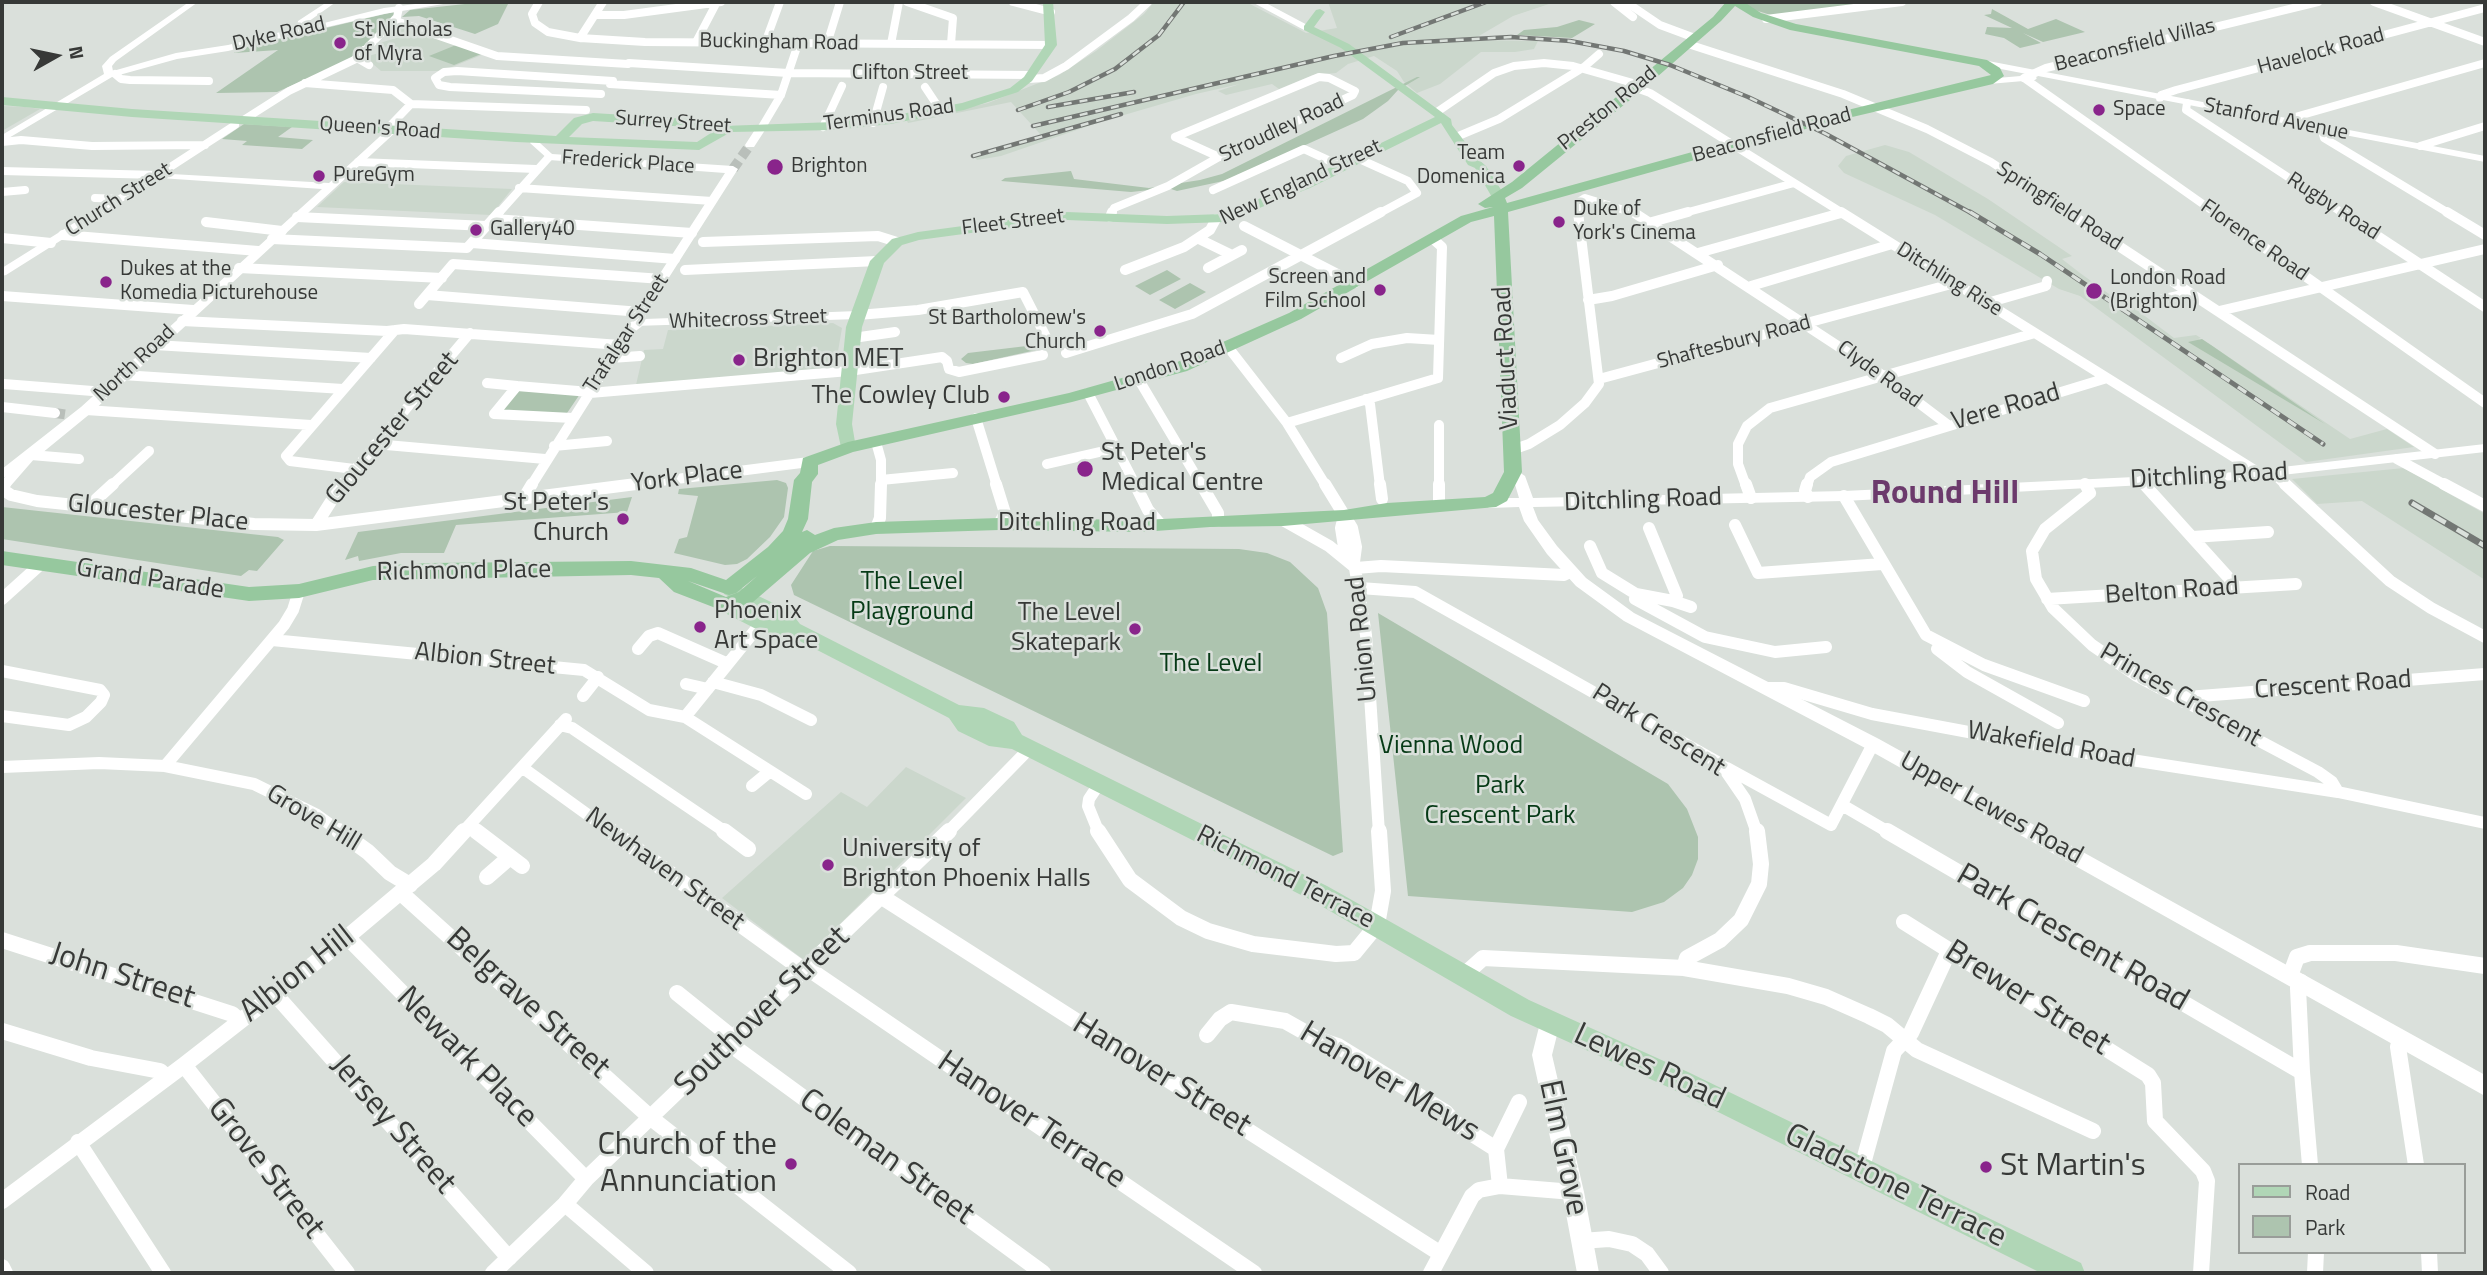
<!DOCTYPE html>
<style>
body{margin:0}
#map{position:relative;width:2487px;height:1275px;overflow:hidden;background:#dae0db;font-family:"Titillium Web",sans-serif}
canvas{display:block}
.frame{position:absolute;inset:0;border:4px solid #373937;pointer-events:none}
.legend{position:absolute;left:2238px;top:1163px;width:228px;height:91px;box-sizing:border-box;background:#dae0db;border:2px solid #999d99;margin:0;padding:9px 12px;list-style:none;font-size:21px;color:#373937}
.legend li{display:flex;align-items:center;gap:14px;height:35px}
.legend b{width:35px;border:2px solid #999d99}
.north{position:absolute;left:21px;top:21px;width:70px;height:70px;-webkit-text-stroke:5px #dae0db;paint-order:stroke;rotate:81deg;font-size:19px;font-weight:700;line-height:28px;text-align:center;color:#373937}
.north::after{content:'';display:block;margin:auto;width:24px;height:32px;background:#373937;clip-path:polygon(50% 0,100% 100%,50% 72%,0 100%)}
</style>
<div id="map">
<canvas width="2487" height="1275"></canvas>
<div class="frame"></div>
<ul class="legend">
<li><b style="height:9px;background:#b0d6b6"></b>Road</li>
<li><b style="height:19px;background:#adc4af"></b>Park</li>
</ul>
<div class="north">N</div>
</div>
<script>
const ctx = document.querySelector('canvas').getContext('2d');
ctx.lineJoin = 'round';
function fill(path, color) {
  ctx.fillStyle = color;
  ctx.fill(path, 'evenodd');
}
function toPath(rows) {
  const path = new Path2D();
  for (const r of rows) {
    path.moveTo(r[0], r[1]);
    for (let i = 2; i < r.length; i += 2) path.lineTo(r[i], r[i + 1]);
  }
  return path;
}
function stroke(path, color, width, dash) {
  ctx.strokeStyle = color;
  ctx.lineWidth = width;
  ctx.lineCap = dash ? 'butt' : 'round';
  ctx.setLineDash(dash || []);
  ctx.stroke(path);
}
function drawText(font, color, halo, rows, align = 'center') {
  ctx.font = font + ' "Titillium Web",sans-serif';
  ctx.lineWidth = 5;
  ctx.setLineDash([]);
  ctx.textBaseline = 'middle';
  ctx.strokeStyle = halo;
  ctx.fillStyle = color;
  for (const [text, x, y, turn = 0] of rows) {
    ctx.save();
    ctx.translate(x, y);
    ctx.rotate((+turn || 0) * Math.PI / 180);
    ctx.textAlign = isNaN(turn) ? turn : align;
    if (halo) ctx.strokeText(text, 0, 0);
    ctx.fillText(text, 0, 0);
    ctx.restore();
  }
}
fill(toPath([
 [1154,2,1246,2,1306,33,1337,28,1328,2,1555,2,1513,16,1472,40,1538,41,1534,49,1515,52,1481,52,1440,84,1417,93,1404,82,1397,71,1374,56,1348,64,1336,73,1313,75,1279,89,1272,84,1226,95,1218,91,1240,84,1196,94,1100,122,1001,156,977,160,972,154,1041,135,1011,102,908,123,907,121,988,103,1059,75,1096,51,1144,14],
 [402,26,484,54,442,71,381,71,365,57,389,50,380,43,399,37,389,31],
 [2,106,25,107,40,109,2,131],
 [1885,145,1909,152,1988,199,2072,256,2062,259,2080,273,2116,299,2125,301,2174,338,2196,335,2201,338,2198,339,2211,345,2350,439,2387,429,2414,447,2306,462,2080,296,2059,289,1935,215,1844,173,1838,166,1846,156],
 [344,182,512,189,491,215,317,207],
 [833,323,842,328,835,369,636,385,644,350,663,349,668,330],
 [2404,468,2485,514,2485,580,2362,501,2317,504,2292,479],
 [906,767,966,798,804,960,722,898,841,792,867,807]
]), '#cbd7cc');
fill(toPath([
 [483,2,509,2,498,24,475,34,419,16,402,17,410,10],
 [1745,2,1884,2,1774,16,1745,7],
 [1992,9,2028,29,2056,19,2085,32,2043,42,2023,33,2041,43,2020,48,2004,38,1985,34,1987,27,2012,28,1984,15,1991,14],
 [393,12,396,14,352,59,277,92,216,93,278,50,234,53,238,49],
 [1579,20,1595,24,1572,38,1517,35,1524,30,1557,27],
 [456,45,481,54,454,65,429,56],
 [1417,77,1420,77,1398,90,1388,101,1363,119,1228,180,1177,191,1168,188,1131,192,1001,181,1005,178,1071,171,1074,179,1149,188,1200,180,1222,174],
 [244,124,292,127,278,137,313,140,302,149,242,145,247,141,222,139],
 [1167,270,1181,279,1150,295,1135,286],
 [1190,283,1206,292,1175,309,1159,300],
 [2202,339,2211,345,2325,424,2188,342],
 [1035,345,1041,349,973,364,966,363,961,359,968,353],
 [518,389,580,394,565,416,500,411],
 [777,480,786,483,788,488,784,517,770,537,747,559,737,564,725,565,674,553,679,539,687,537,698,496,678,494,679,489],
 [632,497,627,512,456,525,444,553,401,553,359,561,358,556,345,560,358,532],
 [2,507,278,537,284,540,257,571,249,570,241,576,2,539],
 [830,546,1239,549,1267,553,1290,562,1318,588,1327,613,1343,852,1333,856,794,595,791,585,813,551],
 [1378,613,1668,784,1687,809,1698,837,1698,859,1692,875,1683,888,1664,902,1632,912,1408,896]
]), '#adc4af');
stroke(toPath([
 [55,413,69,415]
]), '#b9bfba', 10, [10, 5]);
stroke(toPath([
 [733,169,750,145]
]), '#b9bfba', 10, [10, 5]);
stroke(toPath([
 [539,2,532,14,535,23,548,32,580,38,645,42,1051,45],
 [907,2,953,18,951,44],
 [1013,2,1051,12],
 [1614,2,1633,17],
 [1626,2,1660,25,1695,38],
 [2374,2,2485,42],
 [595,15,624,15,721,2],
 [1766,19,1902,2],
 [392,22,399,22,497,56,628,64],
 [580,38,603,2],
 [696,42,717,2],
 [765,43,780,2],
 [827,44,840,2],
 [891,44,899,2],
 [1688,44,1843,94,1927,129,1991,162,2070,214],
 [367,48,397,17,399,8],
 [357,58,369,65],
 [629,63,788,73,1032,75],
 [115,74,121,79,130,80,209,81],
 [2024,78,2217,214],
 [2024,78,2046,68,2318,2],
 [1028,79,1044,78,1066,66,1131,18,1148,2],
 [305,83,393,90,411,104],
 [610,84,781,95],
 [925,87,941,111],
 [1636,88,1650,93,1844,214],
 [601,94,450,87,439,85,435,78,444,72,457,71,613,81],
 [2160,98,2161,95,2176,90,2485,8],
 [2187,103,2186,110,2344,214],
 [411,104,586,110],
 [1437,112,1494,73,1514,66,1544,63,1573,66,1640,85],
 [245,119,289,91,354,60,364,50],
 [873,123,883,87],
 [2292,123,2295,117,2485,63],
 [762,127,781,95,798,44],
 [823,127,842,86],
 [2321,128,2324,138,2450,214],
 [387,129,411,104],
 [1175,137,1219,157],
 [1456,137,1499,119,1584,67,1599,54],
 [2,142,21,140,92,146,205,145],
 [2420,146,2485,126],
 [1357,158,1408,181,1417,193,1378,214],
 [358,162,536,169],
 [2,171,158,175,235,125],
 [519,188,712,201],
 [1213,190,1304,149,1341,166],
 [2,192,25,190],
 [95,198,119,199],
 [498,214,549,157],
 [1111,214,1114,208,1168,186,1219,157,1353,95,1355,91,1329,78,1319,77,1175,137],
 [1578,214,1577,203,1585,198,1637,214],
 [1681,214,1794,183],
 [1838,214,1841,213]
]), '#fff', 8);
stroke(toPath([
 [1633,212,1882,375,1948,425],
 [1841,212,2261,474],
 [2067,212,2435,454],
 [2214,212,2485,403],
 [2341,212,2485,307],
 [2447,212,2485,235],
 [297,217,486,226],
 [1110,217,1112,212],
 [494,219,692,233],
 [206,222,282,231],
 [1652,222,1688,212],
 [1244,226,1355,283],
 [63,235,258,251],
 [2,238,51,243],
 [272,239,467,248,499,212],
 [1199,239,1232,255],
 [703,242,878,236,897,242],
 [472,243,675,259],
 [1698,253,1841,213],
 [239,268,442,278],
 [1208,268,1242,250],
 [685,270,877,261],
 [1125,270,1184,247,1210,230,1216,219],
 [1751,286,1892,244],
 [427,295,641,312],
 [2,296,193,310],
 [1588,300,1612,296,1718,265],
 [2155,301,2190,293],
 [1987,303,2046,286,2047,281],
 [419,304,453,264,662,279],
 [2219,311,2485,249],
 [858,315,918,310,1023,292,1047,339],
 [182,321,387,331,404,329,620,345],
 [853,338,895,332],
 [155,345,371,358],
 [1228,347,1287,423,1326,486],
 [1066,353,1192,314,1381,212],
 [611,358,640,356],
 [1341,358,1372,344,1407,338,1439,340],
 [122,375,343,389],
 [1599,379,1955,283],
 [1139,380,1202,486],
 [487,383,517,386],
 [4,384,105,392],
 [590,393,849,371,942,357,947,361,949,369,959,372,1043,355],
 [1088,393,1136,486],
 [1366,399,1370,404,1380,486],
 [2,407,55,413],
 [86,410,311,425],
 [572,418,494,414,517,386,590,392],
 [976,418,997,486],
 [1287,423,1438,378,1442,247,1433,239],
 [1439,425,1439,486],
 [876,442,881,460,881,486],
 [375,444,545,459],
 [554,446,607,441],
 [1512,450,1529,444,1560,425,1585,403,1599,384,1578,212],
 [2397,459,2447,486],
 [1047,464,1117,448],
 [354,469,290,461,286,456,395,330],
 [2274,474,2287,486],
 [881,480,953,473],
 [2141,481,2145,486],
 [4,486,31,455,79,459],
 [111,486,149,451],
 [341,486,470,333],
 [531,486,630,329,638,323],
 [622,486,809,462],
 [1746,486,1738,464,1738,444,1747,426,1770,408,2035,333],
 [1807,486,1810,477,1831,462,2107,378]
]), '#fff', 10);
stroke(toPath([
 [996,484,1005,513,999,524],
 [1135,484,1148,510,1160,524],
 [1201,484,1218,513,1218,521],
 [1325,484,1352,528,1356,547,1354,562,1366,635,1379,833],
 [1380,484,1382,499],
 [1439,484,1439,505],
 [1746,484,1751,498],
 [1807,484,1805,491,1808,497],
 [2085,484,2090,493,2045,529,2032,551,2036,579,2053,608,2092,645,2137,676,2318,772,2332,782,2338,792],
 [2144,484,2237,587],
 [2285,484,2390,581,2431,608,2485,637],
 [2444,484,2485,506],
 [2,488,5,484],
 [2,489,11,495,37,501,254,524,316,525,636,484],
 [1844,496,1926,635,1984,665,2084,701],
 [523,499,532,484],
 [89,506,113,484],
 [1344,516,1341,528,1344,547,1354,562],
 [1283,520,1329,546,1356,568],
 [316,525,342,484],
 [1735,525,1758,573,1882,564],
 [876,528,880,518,881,484],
 [2193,537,2268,532],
 [1590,546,1602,573,1636,594,1673,601,1677,596,1649,528],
 [1356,568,1381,566,1564,575,1570,572],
 [1360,588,1415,592,1721,764,1745,799,1757,833],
 [1636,594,1635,599,1705,637,1775,652,1826,647],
 [2,599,42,563],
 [2047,599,2296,584],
 [1673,601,1691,607],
 [272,640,584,670,649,710,685,717,806,794],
 [638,649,649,636,658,633,726,663],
 [1937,649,1967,672,2058,723],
 [2,671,100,690,104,695,101,702,86,717,69,725,2,716],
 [713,682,761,695,811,720],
 [686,684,708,689],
 [1767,688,1784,688,1872,714,2054,748,2338,792,2485,823],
 [583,696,598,677],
 [2184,702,2187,697,2485,674],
 [685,717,761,623],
 [560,725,572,728,727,833],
 [165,766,284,625,293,610,299,591],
 [2,767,99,763,165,766,254,784,317,815,342,833],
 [523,768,613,833],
 [1727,768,1831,825,1873,744],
 [752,786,769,772],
 [1842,805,1890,833],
 [470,827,478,833],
 [462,833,566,719],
 [947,833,1030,748],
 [1099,833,1088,806,1089,799,1099,784]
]), '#fff', 12);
stroke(toPath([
 [339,831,368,852,390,873,410,885],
 [476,831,522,866],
 [611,831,798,966,813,972,1254,1273],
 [724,831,748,849],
 [1098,831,1130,880,1181,918,1208,931,1253,944,1336,954,1354,953,1377,925,1383,891,1379,831],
 [1887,831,2302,1072],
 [487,877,510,857],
 [401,893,651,1118,849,1273],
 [882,897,1441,1254],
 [1904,922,2148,1075,2153,1083,2155,1121,2203,1171,2207,1181,2201,1273],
 [347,937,586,1179],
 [2,940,232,1014,240,1021],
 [1684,968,1687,958,1720,940,1741,920,1759,884,1761,864,1757,831],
 [1464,975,1483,958,1684,968,1788,986,1826,997,1869,1016,1887,1025,1917,1050,2093,1131],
 [2290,976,2297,957,2310,953,2396,953,2485,966],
 [2301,982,2298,988,2302,1072,2310,1165],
 [274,993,509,1258],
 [677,993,728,1034,734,1047,1043,1273],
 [2,1031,91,1058,160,1071,167,1077],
 [1207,1035,1220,1019,1231,1012,1285,1021,1317,1039,1338,1046,1445,1112,1455,1123,1496,1149],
 [2400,1039,2398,1047,2416,1165],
 [184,1065,347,1273],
 [78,1142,163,1273],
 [1861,1171,1894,1051,1911,1033,1949,951],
 [1500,1186,1496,1149,1519,1102],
 [2,1201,184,1065,339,944,434,864,464,831],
 [565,1204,646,1273],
 [1581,1241,1609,1239,1632,1244,1647,1254,1661,1273],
 [2429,1252,2430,1273],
 [2,1267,5,1273],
 [493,1273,565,1204,586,1179,949,831],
 [1431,1273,1472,1196,1479,1190,1500,1186,1573,1192],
 [2315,1273,2316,1252]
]), '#fff', 16);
fill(toPath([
 [189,2,198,2,116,61,112,66,113,71,176,53,228,45,297,28,298,21,327,2,336,2,305,24,304,32,228,51,177,59,112,77,2,142,2,135,104,74,102,66,110,57,189,2],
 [1983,60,2485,156,2485,162,2033,75,2037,78,2035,80,1989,84,1984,81,1986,79,2032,75,1980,65,1980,61,1983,60],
 [758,125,767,127,754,147,746,147,745,145,758,125],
 [389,128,398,130,91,413,36,458,2,479,2,469,81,407,322,189,160,178,6,275,2,276,2,268,154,173,329,183,389,128],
 [534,137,542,137,540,143,552,154,733,166,738,169,647,312,645,319,858,311,864,315,858,319,634,326,632,323,635,312,725,173,549,160,530,143,534,137],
 [2485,444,2485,452,2238,480,1844,501,1533,507,1538,520,1557,546,1586,578,1634,613,1879,739,2485,1075,2485,1096,1867,749,1624,621,1576,586,1547,554,1524,521,1519,507,1489,508,1482,503,1489,498,1519,498,1514,481,1506,472,1513,468,1525,476,1533,498,1844,491,2238,472,2485,444],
 [1550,1014,1557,1017,1560,1023,1552,1055,1584,1192,1599,1273,1577,1273,1562,1192,1532,1055,1540,1023,1543,1017,1550,1014]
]), '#fff');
fill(toPath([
 [431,2,455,2,384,14,301,33,296,30,384,8,431,2],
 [1252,2,1264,2,1313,28,1304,30,1252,2]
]), '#fff');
fill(toPath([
 [1043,2,1053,2,1057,45,1032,81,1018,92,964,110,890,124,834,130,731,132,699,150,516,142,132,117,2,105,2,97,132,109,556,136,574,118,593,113,707,120,723,126,834,122,890,116,962,103,1010,88,1024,77,1045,45,1043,2],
 [593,121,705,128,714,131,697,142,569,137,582,124,593,121],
 [1320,9,1325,12,1314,27,1349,44,1451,119,1452,125,1478,159,1486,166,1505,196,1503,199,1493,199,1475,168,1468,165,1441,123,1310,188,1224,222,1167,224,1067,220,919,240,902,245,884,263,862,327,852,424,856,448,848,453,842,452,836,424,846,327,870,261,892,239,918,232,1067,212,1167,216,1222,214,1300,182,1435,117,1341,48,1304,30,1304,26,1316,10,1320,9],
 [731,583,790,611,800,624,959,705,984,708,1014,722,1022,735,1327,886,1529,1000,1688,1072,2081,1263,2085,1273,2041,1273,1670,1088,1511,1016,1311,900,1012,749,989,746,958,731,949,718,790,636,764,633,719,610,717,605,719,600,726,598,777,621,724,594,722,589,724,584,731,583]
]), '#b0d6b6');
fill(toPath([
 [1726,2,1744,2,1761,13,1796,24,1987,60,2000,68,2004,76,1993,84,1831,122,1508,212,1522,472,1507,501,1496,507,1283,526,1210,527,1142,532,999,530,876,534,838,540,810,553,753,602,726,612,674,592,659,578,631,575,373,580,299,598,249,601,2,565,2,551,249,587,299,584,373,566,430,563,631,561,691,568,726,580,768,547,783,531,788,519,794,480,800,473,803,458,848,442,1069,393,1175,363,1289,313,1461,216,1493,207,1485,208,1478,204,1512,182,1631,85,1713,17,1726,2],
 [1735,6,1753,17,1790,30,1979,66,1991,75,1823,116,1507,203,1505,198,1522,188,1641,91,1721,21,1735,6],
 [1494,216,1504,472,1493,493,1485,497,1387,503,1344,510,1142,520,999,518,876,522,834,528,815,535,807,530,802,532,808,519,812,482,818,474,818,465,853,452,1072,402,1187,371,1301,319,1471,222,1494,216],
 [757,576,739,592,726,597,688,581,729,595,736,593,757,576]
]), '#96c89e');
const railFar2 = toPath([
 [1391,37,1486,2],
 [1048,107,1134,92],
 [1018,110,1069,92,1115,69,1159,35,1184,2],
 [1033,126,1334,56,1403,43,1511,37,1570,41,1624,51,1670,65,1748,97,1826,134,1973,214],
 [973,156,1121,114]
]);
const railFar1 = toPath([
 [1970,212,2040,254,2323,444]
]);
const rail = toPath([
 [2412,503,2485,546]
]);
stroke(railFar2, '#737774', 4.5);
stroke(railFar1, '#737774', 5);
stroke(rail, '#737774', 7);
stroke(railFar2, '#dae0db', 2.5, [8]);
stroke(railFar1, '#dae0db', 3.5, [10]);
stroke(rail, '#dae0db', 4.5, [13]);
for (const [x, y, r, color] of [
 [340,43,7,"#89248b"],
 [2099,110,7,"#89248b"],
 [1519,166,7,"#89248b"],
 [775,167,9,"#89248b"],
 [319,176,7,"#89248b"],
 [1559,222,7,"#89248b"],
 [476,230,7,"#89248b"],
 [106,282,7,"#89248b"],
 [1380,290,7,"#89248b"],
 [2094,291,9,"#89248b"],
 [1100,331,7,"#89248b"],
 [739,360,7,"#89248b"],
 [1004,397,7,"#89248b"],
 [1085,469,9,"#89248b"],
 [623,519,7,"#89248b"],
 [700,627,7,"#89248b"],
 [1135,629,7,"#89248b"],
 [828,865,7,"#89248b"],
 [791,1164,7,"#89248b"],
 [1986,1167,7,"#89248b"]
]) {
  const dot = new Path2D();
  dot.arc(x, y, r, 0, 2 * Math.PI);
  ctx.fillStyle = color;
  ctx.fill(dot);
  stroke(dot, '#dae0db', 2.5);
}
drawText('21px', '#373937', '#dae0db', [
 ["St Nicholas",354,31],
 ["of Myra",354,55],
 ["Space",2113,110],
 ["Team",1505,154,"right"],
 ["Domenica",1505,178,"right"],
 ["Brighton",791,167],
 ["PureGym",333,176],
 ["Duke of",1573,210],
 ["York's Cinema",1573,234],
 ["Gallery40",490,230],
 ["Dukes at the",120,270],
 ["Komedia Picturehouse",120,294],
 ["Screen and",1366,278,"right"],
 ["Film School",1366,302,"right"],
 ["London Road",2110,279],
 ["(Brighton)",2110,303],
 ["St Bartholomew's",1086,319,"right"],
 ["Church",1086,343,"right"]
], 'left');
drawText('21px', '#373937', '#dae0db', [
 ["Dyke Road",279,35,-13],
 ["Buckingham Road",779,43,1],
 ["Beaconsfield Villas",2135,46,-14],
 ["Havelock Road",2321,52,-15],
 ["Clifton Street",910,74],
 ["Preston Road",1608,109,-39],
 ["Terminus Road",889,116,-8],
 ["Stanford Avenue",2276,120,11],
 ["Surrey Street",673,123,4],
 ["Queen's Road",380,129,4],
 ["Stroudley Road",1282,129,-25],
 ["Beaconsfield Road",1772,136,-15],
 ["Frederick Place",628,163,4],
 ["New England Street",1301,183,-25],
 ["Church Street",119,200,-32],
 ["Springfield Road",2059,207,33],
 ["Rugby Road",2333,207,33],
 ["Fleet Street",1013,223,-7],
 ["Florence Road",2254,241,35],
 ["Ditchling Rise",1949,280,32],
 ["Whitecross Street",748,320,-2],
 ["Trafalgar Street",627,334,-57],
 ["Shaftesbury Road",1734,343,-15],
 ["North Road",135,364,-43],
 ["London Road",1170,367,-19],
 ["Clyde Road",1879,375,36]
]);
drawText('26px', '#373937', '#dae0db', [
 ["Viaduct Road",1507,358,-93],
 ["Vere Road",2006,408,-16],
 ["Gloucester Street",393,429,-50],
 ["Ditchling Road",2209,477,-3],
 ["York Place",687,478,-7],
 ["Ditchling Road",1643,501,-2],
 ["Gloucester Place",158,514,6],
 ["Ditchling Road",1077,524],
 ["Richmond Place",464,572,-1],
 ["Grand Parade",150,580,9],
 ["Belton Road",2172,592,-4],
 ["Union Road",1363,639,-96],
 ["Albion Street",485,660,6],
 ["Crescent Road",2333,686,-4],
 ["Princes Crescent",2180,696,30],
 ["Park Crescent",1658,731,32],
 ["Wakefield Road",2051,746,10],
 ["Upper Lewes Road",1991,809,29],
 ["Grove Hill",313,819,31],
 ["Newhaven Street",664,870,36],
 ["Richmond Terrace",1285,878,27]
]);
drawText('26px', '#373937', '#dae0db', [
 ["Brighton MET",753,360],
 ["The Cowley Club",990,397,"right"],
 ["St Peter's",1101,454],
 ["Medical Centre",1101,484],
 ["St Peter's",609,504,"right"],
 ["Church",609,534,"right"],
 ["Phoenix",714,612],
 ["Art Space",714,642],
 ["The Level",1121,614,"right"],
 ["Skatepark",1121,644,"right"],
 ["University of",842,850],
 ["Brighton Phoenix Halls",842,880]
], 'left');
drawText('26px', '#063a16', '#dae0db', [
 ["The Level",912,583],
 ["Playground",912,613],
 ["The Level",1211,665],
 ["Vienna Wood",1451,747],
 ["Park",1500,787],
 ["Crescent Park",1500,817]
]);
drawText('32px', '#373937', '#dae0db', [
 ["Park Crescent Road",2072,939,30],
 ["Albion Hill",298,975,-38],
 ["John Street",122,977,18],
 ["Brewer Street",2027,999,32],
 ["Belgrave Street",527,1004,42],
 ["Southover Street",763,1012,-44],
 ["Newark Place",466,1058,45],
 ["Lewes Road",1649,1068,25],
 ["Hanover Street",1161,1076,32],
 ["Hanover Mews",1389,1083,31],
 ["Hanover Terrace",1031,1121,34],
 ["Jersey Street",392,1125,49],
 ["Elm Grove",1562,1148,78],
 ["Coleman Street",886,1158,36],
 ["Grove Street",265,1169,52],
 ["Gladstone Terrace",1895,1187,26]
]);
drawText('32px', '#373937', '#dae0db', [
 ["Church of the",777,1146],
 ["Annunciation",777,1183],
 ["St Martin's",2000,1167,"left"]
], 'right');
drawText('bold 33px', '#6c3a6c', '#dae0db', [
 ["Round Hill",1945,495]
]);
</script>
